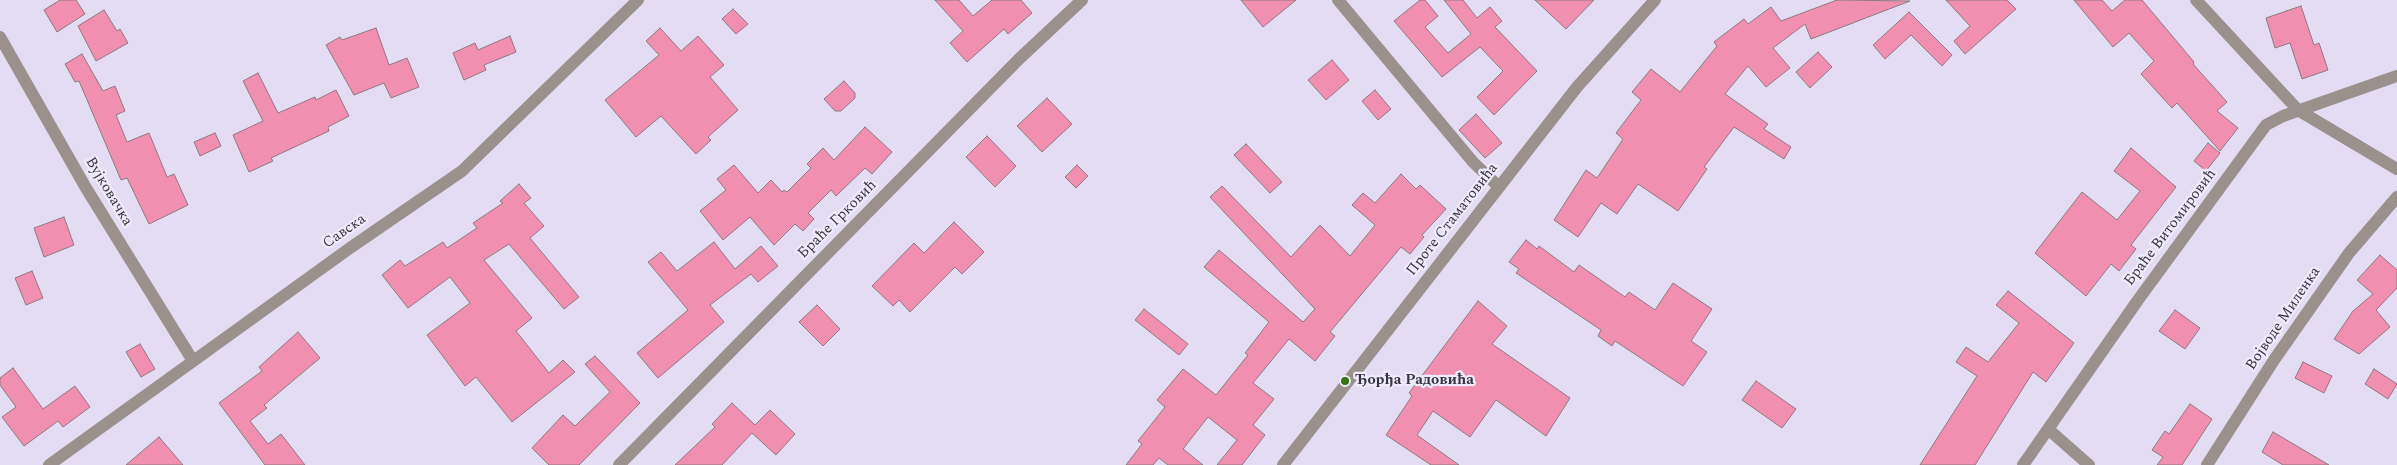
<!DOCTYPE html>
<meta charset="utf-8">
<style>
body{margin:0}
canvas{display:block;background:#e3dcf2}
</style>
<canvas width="2397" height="465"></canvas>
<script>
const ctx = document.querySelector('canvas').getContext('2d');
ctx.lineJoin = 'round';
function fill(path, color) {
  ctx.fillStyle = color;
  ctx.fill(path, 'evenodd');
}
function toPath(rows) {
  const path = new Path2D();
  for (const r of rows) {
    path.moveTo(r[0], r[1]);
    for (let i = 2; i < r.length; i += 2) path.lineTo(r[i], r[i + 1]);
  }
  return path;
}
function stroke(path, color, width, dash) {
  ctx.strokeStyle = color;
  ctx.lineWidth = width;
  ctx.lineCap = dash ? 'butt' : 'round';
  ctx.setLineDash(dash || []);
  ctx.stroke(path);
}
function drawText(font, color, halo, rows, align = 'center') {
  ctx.font = font + ' Spectral,serif';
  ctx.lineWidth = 4.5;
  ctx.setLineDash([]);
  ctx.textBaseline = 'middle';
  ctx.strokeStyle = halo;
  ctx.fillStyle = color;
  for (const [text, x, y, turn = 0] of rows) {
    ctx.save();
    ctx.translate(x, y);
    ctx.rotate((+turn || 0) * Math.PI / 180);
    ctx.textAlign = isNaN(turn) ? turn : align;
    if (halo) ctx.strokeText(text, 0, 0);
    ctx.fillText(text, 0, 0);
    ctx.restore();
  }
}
const building = toPath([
 [60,0,76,0,85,14,57,32,44,10,60,0],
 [935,0,959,0,973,16,992,0,1021,0,1032,13,1008,34,1004,29,967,62,950,43,963,31,935,0],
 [1241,0,1296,0,1263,27,1241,0],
 [1420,0,1425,0,1438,16,1425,27,1448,53,1471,34,1444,0,1463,0,1477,18,1490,7,1502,21,1495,27,1537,71,1494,115,1477,97,1503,71,1480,47,1442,77,1394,21,1420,0],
 [1535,0,1594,0,1566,29,1535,0],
 [1837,0,1910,1,1811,39,1805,24,1773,48,1790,68,1766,87,1748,66,1725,94,1768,124,1764,129,1791,147,1784,159,1734,127,1704,167,1707,169,1678,211,1638,184,1617,214,1601,203,1578,237,1554,220,1586,170,1597,178,1623,139,1616,133,1641,100,1632,92,1651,69,1680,92,1717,46,1714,42,1744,19,1748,24,1771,7,1781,21,1837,0],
 [1946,0,2007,0,2016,9,1965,54,1954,41,1970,26,1946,0],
 [2074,0,2102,0,2112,11,2125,0,2142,0,2194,62,2193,64,2227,102,2217,111,2238,128,2220,151,2177,103,2172,108,2141,74,2154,61,2129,33,2113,47,2074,0],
 [2301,6,2314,45,2319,43,2328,70,2302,79,2290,43,2275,48,2266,18,2301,6],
 [733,9,748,24,736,34,722,19,733,9],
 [104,10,117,31,120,29,128,43,96,61,78,26,104,10],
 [1909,12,1952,55,1942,66,1911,35,1885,59,1873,45,1909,12],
 [376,28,389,65,407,58,419,87,391,98,384,83,354,95,326,45,340,37,342,40,376,28],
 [660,28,681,51,698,36,724,65,710,77,738,110,708,137,711,140,696,154,661,116,636,137,605,100,659,55,646,41,660,28],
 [510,36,516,52,484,65,486,70,464,80,453,53,475,43,478,50,510,36],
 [1818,52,1832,67,1810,88,1796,72,1818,52],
 [82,54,103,91,115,86,125,111,116,115,127,142,149,133,167,177,174,174,188,205,149,224,127,178,121,180,79,81,75,82,65,64,82,54],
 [1332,60,1349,80,1326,100,1308,80,1332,60],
 [258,73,278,113,315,97,316,100,336,90,349,116,328,127,329,131,271,158,273,161,249,172,233,135,263,121,243,81,258,73],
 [844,81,855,93,855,98,841,111,835,111,824,99,844,81],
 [1375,90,1391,109,1378,120,1362,101,1375,90],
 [1047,98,1072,124,1042,152,1017,126,1047,98],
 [1476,114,1502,143,1485,158,1459,130,1476,114],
 [865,127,892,152,872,174,865,168,836,196,831,190,808,213,814,219,803,231,795,224,774,245,750,217,723,240,700,211,726,190,717,179,734,165,758,193,771,180,782,192,784,190,787,192,811,168,807,164,823,148,834,160,865,127],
 [215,133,221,146,200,156,194,142,215,133],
 [987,136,1016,166,995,187,966,157,987,136],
 [2208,143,2220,153,2206,171,2194,161,2208,143],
 [1246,144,1282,182,1270,193,1234,155,1246,144],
 [2131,148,2176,187,2131,245,2136,249,2119,271,2111,264,2086,296,2035,253,2082,192,2117,220,2140,191,2114,171,2131,148],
 [1077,165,1088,176,1076,188,1065,177,1077,165],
 [1401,174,1416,189,1420,185,1446,209,1422,235,1424,237,1410,254,1401,247,1330,332,1335,336,1315,361,1289,339,1253,383,1274,399,1253,425,1265,435,1242,465,1217,465,1237,440,1208,417,1183,449,1203,465,1168,465,1159,458,1153,465,1126,465,1142,444,1138,441,1165,407,1157,400,1183,369,1216,395,1248,355,1245,353,1269,322,1204,267,1219,250,1303,322,1315,309,1210,197,1222,186,1291,257,1320,225,1350,256,1375,225,1352,205,1363,193,1375,203,1401,174],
 [519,184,531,198,524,203,544,226,530,238,579,297,564,309,509,244,484,260,532,318,516,331,549,373,563,360,575,372,512,422,476,377,465,386,427,335,470,303,450,277,408,308,382,275,400,260,405,266,443,242,447,248,477,228,473,223,503,203,500,201,519,184],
 [64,217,74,245,44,257,34,228,64,217],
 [954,222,984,252,962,274,955,267,910,312,899,300,893,306,872,286,914,243,924,253,954,222],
 [1526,240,1537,249,1539,246,1574,272,1579,265,1625,297,1629,292,1655,310,1673,283,1712,309,1691,341,1707,352,1683,386,1615,341,1612,346,1598,336,1601,330,1516,273,1519,269,1509,262,1526,240],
 [714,242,735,269,761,246,778,266,758,282,751,274,710,305,724,322,658,378,637,353,688,310,648,262,661,252,677,271,714,242],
 [2380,255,2397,270,2397,288,2376,310,2390,327,2359,354,2334,339,2353,311,2373,294,2357,280,2380,255],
 [32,271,43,298,26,305,15,278,32,271],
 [2008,291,2074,343,2046,382,2033,372,1975,465,1920,465,1977,376,1956,362,1966,347,1988,362,2019,323,1996,305,2008,291],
 [1478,301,1507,326,1492,344,1570,398,1546,436,1496,400,1470,437,1433,411,1417,435,1459,465,1431,465,1386,435,1412,396,1409,393,1478,301],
 [817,305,840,329,823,346,799,322,817,305],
 [1144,309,1188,344,1179,355,1135,320,1144,309],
 [2175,310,2200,328,2185,349,2159,331,2175,310],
 [298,332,320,358,264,405,267,408,250,421,268,444,281,434,305,465,265,465,219,403,262,371,259,367,298,332],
 [140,344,155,369,141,377,126,352,140,344],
 [595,356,640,403,579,465,549,465,532,448,563,415,575,426,610,392,585,364,595,356],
 [2303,362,2332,376,2324,393,2295,378,2303,362],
 [13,368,43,409,75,386,90,407,63,427,58,421,24,446,2,417,16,407,0,385,0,378,13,368],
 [2374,369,2397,384,2388,399,2365,384,2374,369],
 [1756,381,1796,409,1782,428,1742,400,1756,381],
 [732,403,755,425,770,410,795,434,776,455,752,433,722,465,675,465,715,427,712,424,732,403],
 [2190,404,2212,419,2182,465,2157,465,2163,457,2152,450,2165,431,2169,434,2190,404],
 [2273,432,2329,465,2283,465,2262,452,2273,432],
 [159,437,183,465,126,465,159,437]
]);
fill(building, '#f08fb0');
stroke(building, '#8f787f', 1);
stroke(toPath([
 [1338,0,1473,162,1499,187],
 [2196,0,2298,110,2397,169],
 [0,37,86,188,193,361],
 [2048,429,2089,465],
 [49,465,350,248,462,171,638,0],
 [619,465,1019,59,1082,0],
 [1283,465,1577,87,1655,0],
 [2023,465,2138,300,2266,125,2283,116,2397,76],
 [2207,465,2274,360,2349,253,2397,197]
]), '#9a908c', 12);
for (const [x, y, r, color] of [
 [1345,381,5,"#35740f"]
]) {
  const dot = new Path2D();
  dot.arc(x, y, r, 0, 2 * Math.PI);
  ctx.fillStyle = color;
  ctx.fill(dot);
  stroke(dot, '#efeafc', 2);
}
drawText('15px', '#37353d', '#efeafc', [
 ["Вујковачка",108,192,59],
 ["Браће Грковић",838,220,-45],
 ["Проте Стаматовића",1453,220,-52],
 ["Браће Витомировић",2171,228,-53],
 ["Савска",345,232,-35],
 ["Војводе Миленка",2284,319,-56]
]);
drawText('bold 15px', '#37353d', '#efeafc', [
 ["Ђорђа Радовића",1355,381]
], 'left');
</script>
